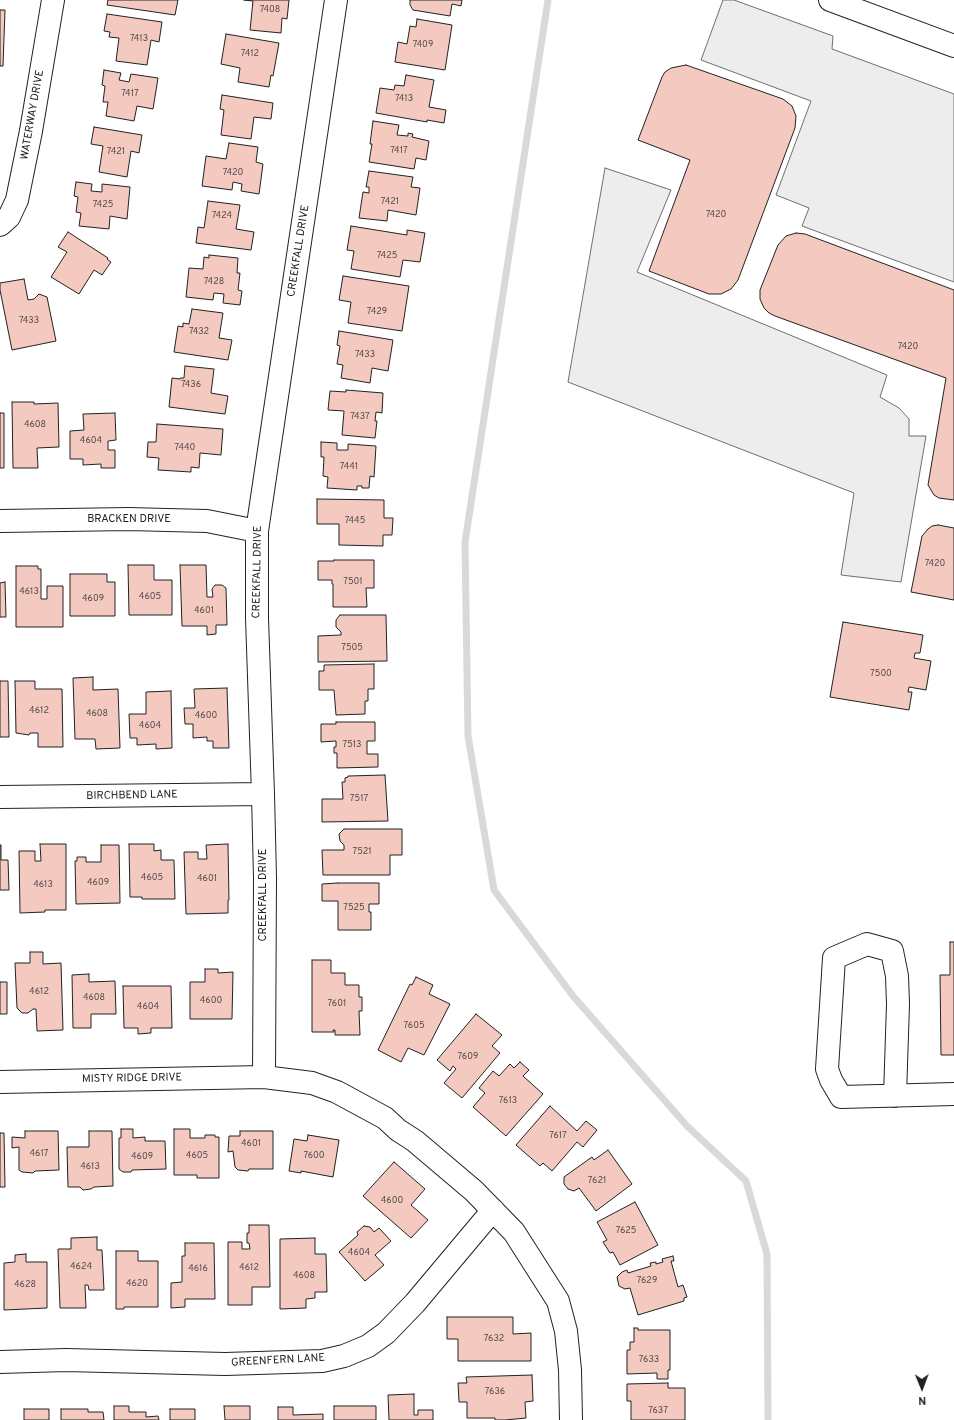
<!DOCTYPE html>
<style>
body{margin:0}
#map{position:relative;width:954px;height:1420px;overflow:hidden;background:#fff;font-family:Overpass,sans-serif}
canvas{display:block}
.north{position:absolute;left:902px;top:1368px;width:40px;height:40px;-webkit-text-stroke:3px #fff;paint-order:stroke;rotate:179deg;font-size:11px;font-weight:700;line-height:16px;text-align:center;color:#222}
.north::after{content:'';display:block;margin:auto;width:14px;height:18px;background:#222;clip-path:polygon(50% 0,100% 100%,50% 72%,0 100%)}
</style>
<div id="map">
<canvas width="954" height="1420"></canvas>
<div class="north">N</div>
</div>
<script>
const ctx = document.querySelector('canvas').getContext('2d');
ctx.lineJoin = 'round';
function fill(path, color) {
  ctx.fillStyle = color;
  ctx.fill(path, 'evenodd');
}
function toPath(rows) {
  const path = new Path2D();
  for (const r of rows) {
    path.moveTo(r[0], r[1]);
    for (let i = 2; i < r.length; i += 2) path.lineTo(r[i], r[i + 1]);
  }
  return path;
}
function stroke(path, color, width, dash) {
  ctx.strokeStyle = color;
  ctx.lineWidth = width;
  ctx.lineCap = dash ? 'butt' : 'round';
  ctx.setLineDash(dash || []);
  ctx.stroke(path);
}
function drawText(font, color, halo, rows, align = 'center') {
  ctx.font = font + ' Overpass,sans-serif';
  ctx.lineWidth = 3;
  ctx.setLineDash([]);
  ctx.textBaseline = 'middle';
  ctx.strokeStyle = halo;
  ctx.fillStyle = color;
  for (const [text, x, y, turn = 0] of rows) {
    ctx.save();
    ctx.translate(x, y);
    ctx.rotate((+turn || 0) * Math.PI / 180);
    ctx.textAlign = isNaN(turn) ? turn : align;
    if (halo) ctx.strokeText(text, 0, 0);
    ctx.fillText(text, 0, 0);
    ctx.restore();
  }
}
const parking = toPath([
 [723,0,734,0,833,36,832,49,954,94,954,282,802,226,809,208,776,195,811,101,701,60,723,0],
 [605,168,671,190,637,272,887,375,880,397,899,408,909,419,909,436,926,436,901,582,841,575,854,493,568,382,605,168]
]);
fill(parking, '#ededed');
stroke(parking, '#6f6f6f', 1);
stroke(toPath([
 [548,0,465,542,468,736,494,890,573,996,687,1126,746,1181,767,1254,768,1420]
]), '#d9d9d9', 7);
const building = toPath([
 [108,0,178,0,175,15,107,5,108,0],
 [244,0,289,0,287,19,282,18,281,33,250,30,253,1,244,0],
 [410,0,462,0,461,6,452,4,450,16,413,10,410,5,410,0],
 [0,10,5,10,3,66,0,66,0,10],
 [107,14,162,22,159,42,151,40,147,65,116,61,119,38,109,37,110,32,104,31,107,14],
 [417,19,452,25,445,70,395,62,398,42,407,44,410,26,416,27,417,19],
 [226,34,279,43,273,76,271,75,269,87,238,82,240,68,221,64,226,34],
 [686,65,783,99,792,106,796,116,795,128,738,280,731,289,721,294,709,294,649,271,690,160,638,140,662,77,665,72,671,68,686,65],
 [104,70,121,73,119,80,129,82,131,74,158,78,153,109,137,106,134,121,106,116,108,102,103,102,105,86,102,85,104,70],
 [406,75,434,80,429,107,446,110,444,123,427,120,427,122,376,113,380,88,394,90,395,85,404,86,406,75],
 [222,95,273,103,271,119,254,117,251,139,221,135,224,110,220,109,222,95],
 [373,121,399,125,397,135,408,136,408,133,413,134,412,137,429,141,426,160,416,158,414,169,369,162,372,144,370,144,373,121],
 [94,127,142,135,139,153,131,151,127,177,99,172,103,146,91,144,94,127],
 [229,143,258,147,256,162,263,164,259,194,241,191,242,184,233,182,232,190,202,186,206,156,226,159,229,143],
 [369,171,413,177,411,187,420,188,416,215,388,210,387,221,359,218,363,192,369,193,369,187,366,187,369,171],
 [76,182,92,184,91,191,102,192,102,184,130,187,127,219,110,216,109,229,79,226,81,213,76,212,78,197,74,196,76,182],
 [208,201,240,205,236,229,254,232,251,250,196,243,198,227,204,228,208,201],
 [351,226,407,235,407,230,425,233,420,262,403,260,400,277,351,269,354,251,347,250,351,226],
 [68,232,108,258,107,259,111,262,102,275,94,270,79,294,51,277,67,252,58,247,68,232],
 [796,233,805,234,954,290,954,500,939,498,934,495,928,485,946,378,775,316,769,313,764,308,760,299,760,290,778,245,786,236,796,233],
 [209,255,238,258,237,273,240,273,238,290,242,291,240,305,223,303,224,294,214,293,213,300,186,297,189,268,203,269,204,257,209,258,209,255],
 [343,276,409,286,402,331,348,323,351,302,339,300,343,276],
 [24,279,28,300,34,299,39,294,47,297,56,341,12,350,0,290,0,283,24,279],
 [192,309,223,313,219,338,232,340,228,360,174,352,178,326,183,327,183,323,189,324,192,309],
 [339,331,393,340,388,371,372,368,370,383,341,378,343,365,337,364,340,346,337,345,339,331],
 [185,366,214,369,211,393,228,396,225,414,169,407,172,378,180,379,180,378,184,378,185,366],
 [346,390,383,393,382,413,376,412,375,421,377,421,375,438,342,435,344,411,328,410,330,391,346,392,346,390],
 [12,402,34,402,34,404,58,403,59,447,37,448,38,468,13,468,12,402],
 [0,413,4,413,4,468,0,468,0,413],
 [115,413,116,440,108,441,108,450,115,450,115,468,101,468,101,464,83,465,83,459,70,459,70,431,84,430,83,414,115,413],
 [157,424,223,429,221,455,200,453,199,468,191,467,191,472,158,470,159,458,147,457,148,442,156,442,157,424],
 [321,442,337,443,337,450,348,450,348,444,376,446,374,477,370,476,369,488,362,488,362,486,357,486,357,490,327,488,328,477,323,476,324,457,321,457,321,442],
 [317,499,384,500,384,518,393,518,392,535,383,535,383,546,339,545,339,524,317,524,317,499],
 [938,525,954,528,954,600,911,592,922,536,928,529,932,526,938,525],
 [334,560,374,560,374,588,366,588,367,607,333,607,333,584,332,584,332,580,318,580,318,561,334,561,334,560],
 [128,565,154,565,154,580,172,580,172,615,129,615,128,565],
 [180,565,206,565,207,597,213,597,212,589,215,585,222,585,226,588,227,625,216,625,216,634,207,635,207,626,182,626,180,565],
 [16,566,38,566,38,569,41,569,41,599,47,599,47,586,63,586,63,627,16,627,16,566],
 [70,574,107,574,107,582,115,582,115,616,70,616,70,574],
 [5,582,6,617,0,617,0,583,5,582],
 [340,615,386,615,387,661,318,662,318,636,341,635,341,632,336,627,336,620,340,615],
 [843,622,923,635,920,653,915,653,914,658,931,661,926,690,909,687,908,692,912,692,909,710,830,697,843,622],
 [374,664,374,689,368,689,368,701,365,701,365,714,336,715,334,690,319,690,319,671,324,671,324,665,374,664],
 [93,677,93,690,118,689,120,748,96,749,95,739,75,739,73,678,93,677],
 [0,681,8,681,9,737,0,737,0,681],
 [15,681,35,681,35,689,62,689,63,747,38,747,38,733,30,733,29,735,16,733,15,681],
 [227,688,229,748,213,748,213,741,207,741,207,737,193,738,193,724,185,724,184,708,195,708,194,689,227,688],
 [171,691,172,748,156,749,156,744,137,745,137,738,130,738,129,714,146,714,146,692,171,691],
 [336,722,375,722,375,741,367,741,367,754,378,754,378,767,337,768,337,753,334,753,334,747,336,747,336,741,321,742,321,724,336,724,336,722],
 [385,775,388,821,322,822,322,799,343,799,342,782,345,782,345,778,348,777,348,776,385,775],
 [344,829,402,829,402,855,390,855,390,875,323,875,322,850,344,850,344,845,340,841,339,834,344,829],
 [40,844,66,844,66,910,45,910,45,912,20,913,19,851,35,851,35,861,41,861,40,844],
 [129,844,154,844,154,851,161,850,161,860,174,860,175,899,142,899,142,897,130,897,129,844],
 [228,844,229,900,228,900,228,913,186,914,184,852,198,852,198,859,207,859,206,845,228,844],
 [0,845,1,845,1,860,8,860,9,890,0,890,0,845],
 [101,845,119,845,120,903,76,904,75,861,77,861,77,857,86,857,86,862,101,862,101,845],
 [338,883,379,883,379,904,369,904,369,912,371,912,371,930,338,930,338,901,322,901,322,884,338,883],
 [950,942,954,942,954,1055,941,1055,940,975,950,975,950,942],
 [30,952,43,952,43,964,61,963,63,1030,37,1031,36,1009,33,1009,28,1013,22,1013,17,1008,15,963,30,963,30,952],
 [312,960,331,960,331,973,345,973,345,985,359,985,359,997,362,997,362,1011,359,1011,360,1035,335,1035,335,1030,333,1030,334,1032,312,1032,312,960],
 [205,969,218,969,218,973,233,972,232,1019,190,1019,190,982,205,982,205,969],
 [89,974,89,982,115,981,116,1014,91,1014,91,1028,73,1028,72,975,89,974],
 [416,977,433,985,429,994,450,1004,424,1055,408,1048,401,1062,378,1050,410,984,412,985,416,977],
 [0,982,7,982,7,1014,0,1014,0,982],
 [123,986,171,986,172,1028,151,1028,151,1033,138,1034,138,1028,124,1028,123,986],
 [476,1014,502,1035,492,1046,500,1053,462,1098,444,1083,456,1069,453,1066,450,1071,437,1060,476,1014],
 [520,1062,529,1070,523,1076,543,1094,506,1136,473,1107,485,1093,479,1088,493,1071,499,1076,510,1064,514,1068,520,1062],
 [550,1106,577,1131,586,1121,597,1130,583,1147,577,1142,552,1171,543,1163,540,1166,516,1145,550,1106],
 [121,1129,133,1129,133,1138,145,1137,145,1141,165,1141,166,1169,132,1170,131,1172,123,1172,119,1169,119,1138,121,1138,121,1129],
 [174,1129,190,1129,190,1138,205,1138,205,1135,215,1135,215,1137,219,1137,219,1178,197,1178,197,1175,174,1175,174,1129],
 [25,1131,58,1131,59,1170,35,1171,33,1173,22,1172,19,1170,19,1147,12,1148,12,1137,25,1138,25,1131],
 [89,1131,112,1131,113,1186,94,1187,91,1189,83,1190,80,1187,68,1187,67,1147,89,1147,89,1131],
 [240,1131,273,1131,273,1169,249,1169,248,1171,238,1170,235,1167,233,1151,228,1152,229,1136,240,1136,240,1131],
 [0,1133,4,1133,5,1187,0,1187,0,1133],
 [308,1135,339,1140,333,1177,301,1171,301,1173,289,1171,294,1139,307,1141,308,1135],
 [608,1150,632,1184,596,1211,579,1188,574,1191,568,1189,564,1184,564,1177,592,1157,594,1160,608,1150],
 [394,1162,425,1189,411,1205,428,1220,411,1238,363,1196,394,1162],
 [635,1202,658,1245,620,1265,613,1252,610,1253,603,1242,607,1240,597,1222,635,1202],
 [249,1225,269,1225,270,1287,252,1287,252,1305,228,1305,228,1242,242,1242,242,1249,250,1249,249,1243,247,1243,247,1233,249,1233,249,1225],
 [364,1226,370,1227,374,1232,379,1228,391,1241,375,1255,384,1265,365,1281,339,1252,358,1235,357,1232,364,1226],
 [97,1237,97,1250,102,1250,104,1290,89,1290,88,1285,85,1285,86,1308,60,1308,58,1249,71,1249,71,1238,97,1237],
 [315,1238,315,1254,326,1254,327,1292,315,1292,315,1298,306,1299,306,1308,280,1309,280,1239,315,1238],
 [185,1243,214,1243,215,1299,185,1299,185,1307,171,1308,171,1283,182,1282,182,1256,185,1256,185,1243],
 [116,1251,138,1251,138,1261,158,1261,158,1307,124,1307,124,1309,116,1309,116,1251],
 [26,1254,26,1262,47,1262,47,1308,4,1310,4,1263,15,1262,15,1255,26,1254],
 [673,1256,674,1261,671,1261,678,1287,683,1285,687,1297,684,1298,684,1301,638,1315,630,1288,625,1289,619,1286,617,1277,622,1272,627,1270,628,1273,651,1266,650,1263,656,1262,656,1264,663,1262,662,1259,673,1256],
 [447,1317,513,1317,513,1334,531,1333,531,1361,458,1361,458,1339,447,1339,447,1317],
 [634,1328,638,1328,638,1330,670,1330,670,1370,668,1370,668,1379,657,1379,657,1373,627,1374,627,1350,630,1350,630,1342,634,1342,634,1328],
 [532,1375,533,1401,525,1402,526,1418,505,1420,495,1420,495,1418,467,1418,467,1402,459,1402,458,1383,467,1383,466,1377,532,1375],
 [668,1383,668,1388,685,1388,685,1420,631,1420,631,1401,627,1401,627,1384,668,1383],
 [414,1394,414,1415,418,1415,418,1410,433,1410,433,1420,389,1420,388,1395,414,1394],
 [114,1406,129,1406,129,1412,146,1412,146,1417,158,1416,159,1420,114,1420,114,1406],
 [224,1406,250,1406,250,1420,225,1420,224,1406],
 [334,1406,376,1406,376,1420,334,1420,334,1406],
 [278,1407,293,1407,293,1415,323,1414,323,1420,278,1420,278,1407],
 [24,1409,49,1409,49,1420,24,1420,24,1409],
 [61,1409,88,1409,88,1412,103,1412,104,1420,61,1420,61,1409],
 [170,1409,195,1409,195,1420,170,1420,170,1409]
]);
fill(building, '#f3c9c0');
stroke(building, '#222', 1);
const minor = toPath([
 [0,225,9,217,17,200,31,131,53,0],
 [0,521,128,519,207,521,257,531],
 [0,797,263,794],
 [264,1077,265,878,263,794,257,618,257,531,336,0],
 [0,1082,264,1077,312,1083,337,1092,385,1118,398,1130,415,1141,474,1191,514,1232,558,1301,566,1331,570,1370,571,1420],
 [895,1096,898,1004,897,976,892,951,867,944,834,958,827,1069,831,1080,841,1097,954,1094],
 [0,1362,66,1360,225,1364,322,1361,344,1356,368,1346,386,1333,415,1303,493,1210]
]);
const major = toPath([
 [830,0,954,46]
]);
stroke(minor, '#222', 24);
stroke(major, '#222', 24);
stroke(minor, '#fff', 22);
stroke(major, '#fff', 22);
drawText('9px', '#564c4a', null, [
 ["7408",270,10],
 ["7413",139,39],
 ["7409",423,45],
 ["7412",250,54],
 ["7417",130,94],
 ["7413",404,99],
 ["7417",399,151],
 ["7421",116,152],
 ["7420",233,173],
 ["7421",390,202],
 ["7425",103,205],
 ["7420",716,215],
 ["7424",222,216],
 ["7425",387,256],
 ["7428",214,282],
 ["7429",377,312],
 ["7433",29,321],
 ["7432",199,332],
 ["7420",908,347],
 ["7433",365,355],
 ["7436",191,385],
 ["7437",360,417],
 ["4608",35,425],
 ["4604",91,441],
 ["7440",185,448],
 ["7441",349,467],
 ["7445",355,521],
 ["7420",935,564],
 ["7501",353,582],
 ["4613",29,592],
 ["4605",150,597],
 ["4609",93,599],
 ["4601",204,611],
 ["7505",352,648],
 ["7500",881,674],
 ["4612",39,711],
 ["4608",97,714],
 ["4600",206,716],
 ["4604",150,726],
 ["7513",352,745],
 ["7517",359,799],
 ["7521",362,852],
 ["4605",152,878],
 ["4601",207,879],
 ["4609",98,883],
 ["4613",43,885],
 ["7525",354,908],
 ["4612",39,992],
 ["4608",94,998],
 ["4600",211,1001],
 ["7601",337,1004],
 ["4604",148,1007],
 ["7605",414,1026],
 ["7609",468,1057],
 ["7613",508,1101],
 ["7617",558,1136],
 ["4601",251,1144],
 ["4617",39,1154],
 ["4605",197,1156],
 ["7600",314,1156],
 ["4609",142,1157],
 ["4613",90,1167],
 ["7621",597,1181],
 ["4600",392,1201],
 ["7625",626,1231],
 ["4604",359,1253],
 ["4624",81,1267],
 ["4612",249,1268],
 ["4616",198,1269],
 ["4608",304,1276],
 ["7629",647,1281],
 ["4620",137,1284],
 ["4628",25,1285],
 ["7632",494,1339],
 ["7633",649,1360],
 ["7636",495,1392],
 ["7637",658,1411]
]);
drawText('11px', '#222', '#fff', [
 ["WATERWAY DRIVE",33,115,-80],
 ["CREEKFALL DRIVE",299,251,-81],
 ["BRACKEN DRIVE",129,520],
 ["CREEKFALL DRIVE",258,572,-89],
 ["BIRCHBEND LANE",132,796,-1],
 ["CREEKFALL DRIVE",264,895,-90],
 ["MISTY RIDGE DRIVE",132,1079,-1],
 ["GREENFERN LANE",278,1361,-3]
]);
</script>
